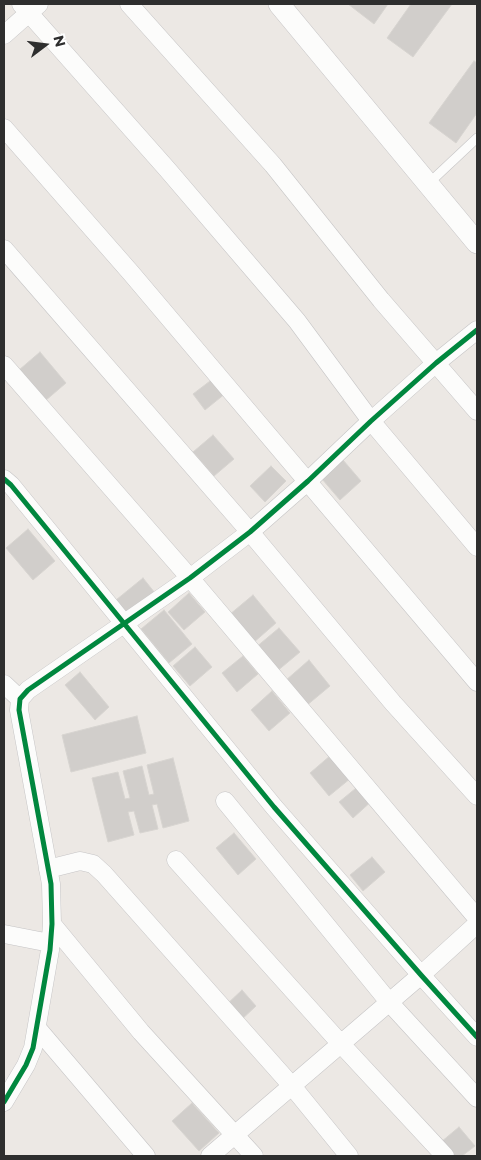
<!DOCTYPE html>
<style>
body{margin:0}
#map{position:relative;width:481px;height:1160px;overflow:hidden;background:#ece8e4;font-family:Montserrat,sans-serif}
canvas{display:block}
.frame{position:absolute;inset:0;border:5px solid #2e2e2e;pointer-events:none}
.north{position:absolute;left:20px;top:20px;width:50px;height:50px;-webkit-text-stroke:4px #fff;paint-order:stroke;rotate:75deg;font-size:14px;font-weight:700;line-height:20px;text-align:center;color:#2e2e2e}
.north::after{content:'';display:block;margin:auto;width:18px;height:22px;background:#2e2e2e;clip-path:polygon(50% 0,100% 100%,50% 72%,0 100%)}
</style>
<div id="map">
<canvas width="481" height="1160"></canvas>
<div class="frame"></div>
<div class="north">N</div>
</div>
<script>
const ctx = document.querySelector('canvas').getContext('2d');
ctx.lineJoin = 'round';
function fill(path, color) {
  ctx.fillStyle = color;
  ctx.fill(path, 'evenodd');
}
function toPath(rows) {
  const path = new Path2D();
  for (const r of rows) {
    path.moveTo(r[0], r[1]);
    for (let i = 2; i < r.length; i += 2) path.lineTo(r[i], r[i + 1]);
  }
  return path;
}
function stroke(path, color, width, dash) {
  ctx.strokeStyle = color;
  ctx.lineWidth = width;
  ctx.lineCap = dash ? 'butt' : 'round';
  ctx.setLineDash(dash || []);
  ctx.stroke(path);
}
const building = toPath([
 [348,4,388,4,374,24,348,4],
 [411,4,452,4,413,57,387,38,411,4],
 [474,61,477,63,477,113,456,143,429,123,474,61],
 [40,352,66,383,45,401,19,370,40,352],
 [214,378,226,393,205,410,193,394,214,378],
 [213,435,234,459,214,476,193,452,213,435],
 [343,460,361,481,340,500,322,479,343,460],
 [271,466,286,481,265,502,250,486,271,466],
 [28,529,55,561,33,580,6,548,28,529],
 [143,578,155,593,127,615,116,600,143,578],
 [189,593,205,612,184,630,168,612,189,593],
 [253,595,276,623,253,643,229,615,253,595],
 [164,610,192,644,169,663,141,629,164,610],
 [279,628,300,652,276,672,255,648,279,628],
 [195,647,212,667,190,686,173,666,195,647],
 [243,656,258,674,237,692,222,673,243,656],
 [309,660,330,686,306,706,285,681,309,660],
 [80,672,109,707,95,720,65,685,80,672],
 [272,691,290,713,269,731,251,710,272,691],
 [137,716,146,753,71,772,62,735,137,716],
 [331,755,351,778,329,796,310,773,331,755],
 [173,758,189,821,163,828,157,804,152,805,158,829,140,833,134,811,128,812,134,835,108,842,92,778,118,772,125,799,130,798,123,771,142,766,149,795,154,794,147,765,173,758],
 [361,784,374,799,353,818,339,802,361,784],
 [234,833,256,859,238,875,216,848,234,833],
 [372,857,385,872,363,891,350,875,372,857],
 [242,990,256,1006,239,1022,225,1006,242,990],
 [192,1103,219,1133,199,1151,172,1121,192,1103],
 [459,1127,475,1146,462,1156,453,1156,441,1142,459,1127]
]);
fill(building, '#d1cecb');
stroke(building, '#d7d4d0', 1);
const service = toPath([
 [428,184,477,138]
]);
const minor = toPath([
 [21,4,167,169,297,321,371,421,477,547],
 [129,4,273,165,381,300,477,411],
 [4,35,39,4],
 [4,128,131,273,477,682],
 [4,249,250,532,393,703,477,796],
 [4,365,190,578,477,918],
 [4,479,11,485,274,807,421,975,477,1037],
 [4,684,20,699],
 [225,801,389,1002,477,1098],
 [176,860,341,1044,445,1156],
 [48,869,80,861,93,864,104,874,292,1086,349,1156],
 [52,924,141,1032,254,1156],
 [4,934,50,943],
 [37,1028,146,1156],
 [4,1102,26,1065,33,1048,50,950,52,924,51,884,19,710,20,699,28,690,190,578,250,532,308,481,371,421,436,363,477,330],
 [210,1156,421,975,477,924]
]);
const tertiary = toPath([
 [279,4,477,243]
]);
stroke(service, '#c5c4c5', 10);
stroke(minor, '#c5c4c5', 19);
stroke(tertiary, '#c5c4c5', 22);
stroke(service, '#fcfcfb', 9);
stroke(minor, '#fcfcfb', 18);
stroke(tertiary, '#fcfcfb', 21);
stroke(toPath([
 [4,479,11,485,274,807,421,975,477,1037],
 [4,1102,26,1065,33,1048,50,950,52,924,51,884,19,710,20,699,28,690,190,578,250,532,308,481,371,421,436,363,477,330]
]), '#00873e', 5);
</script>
